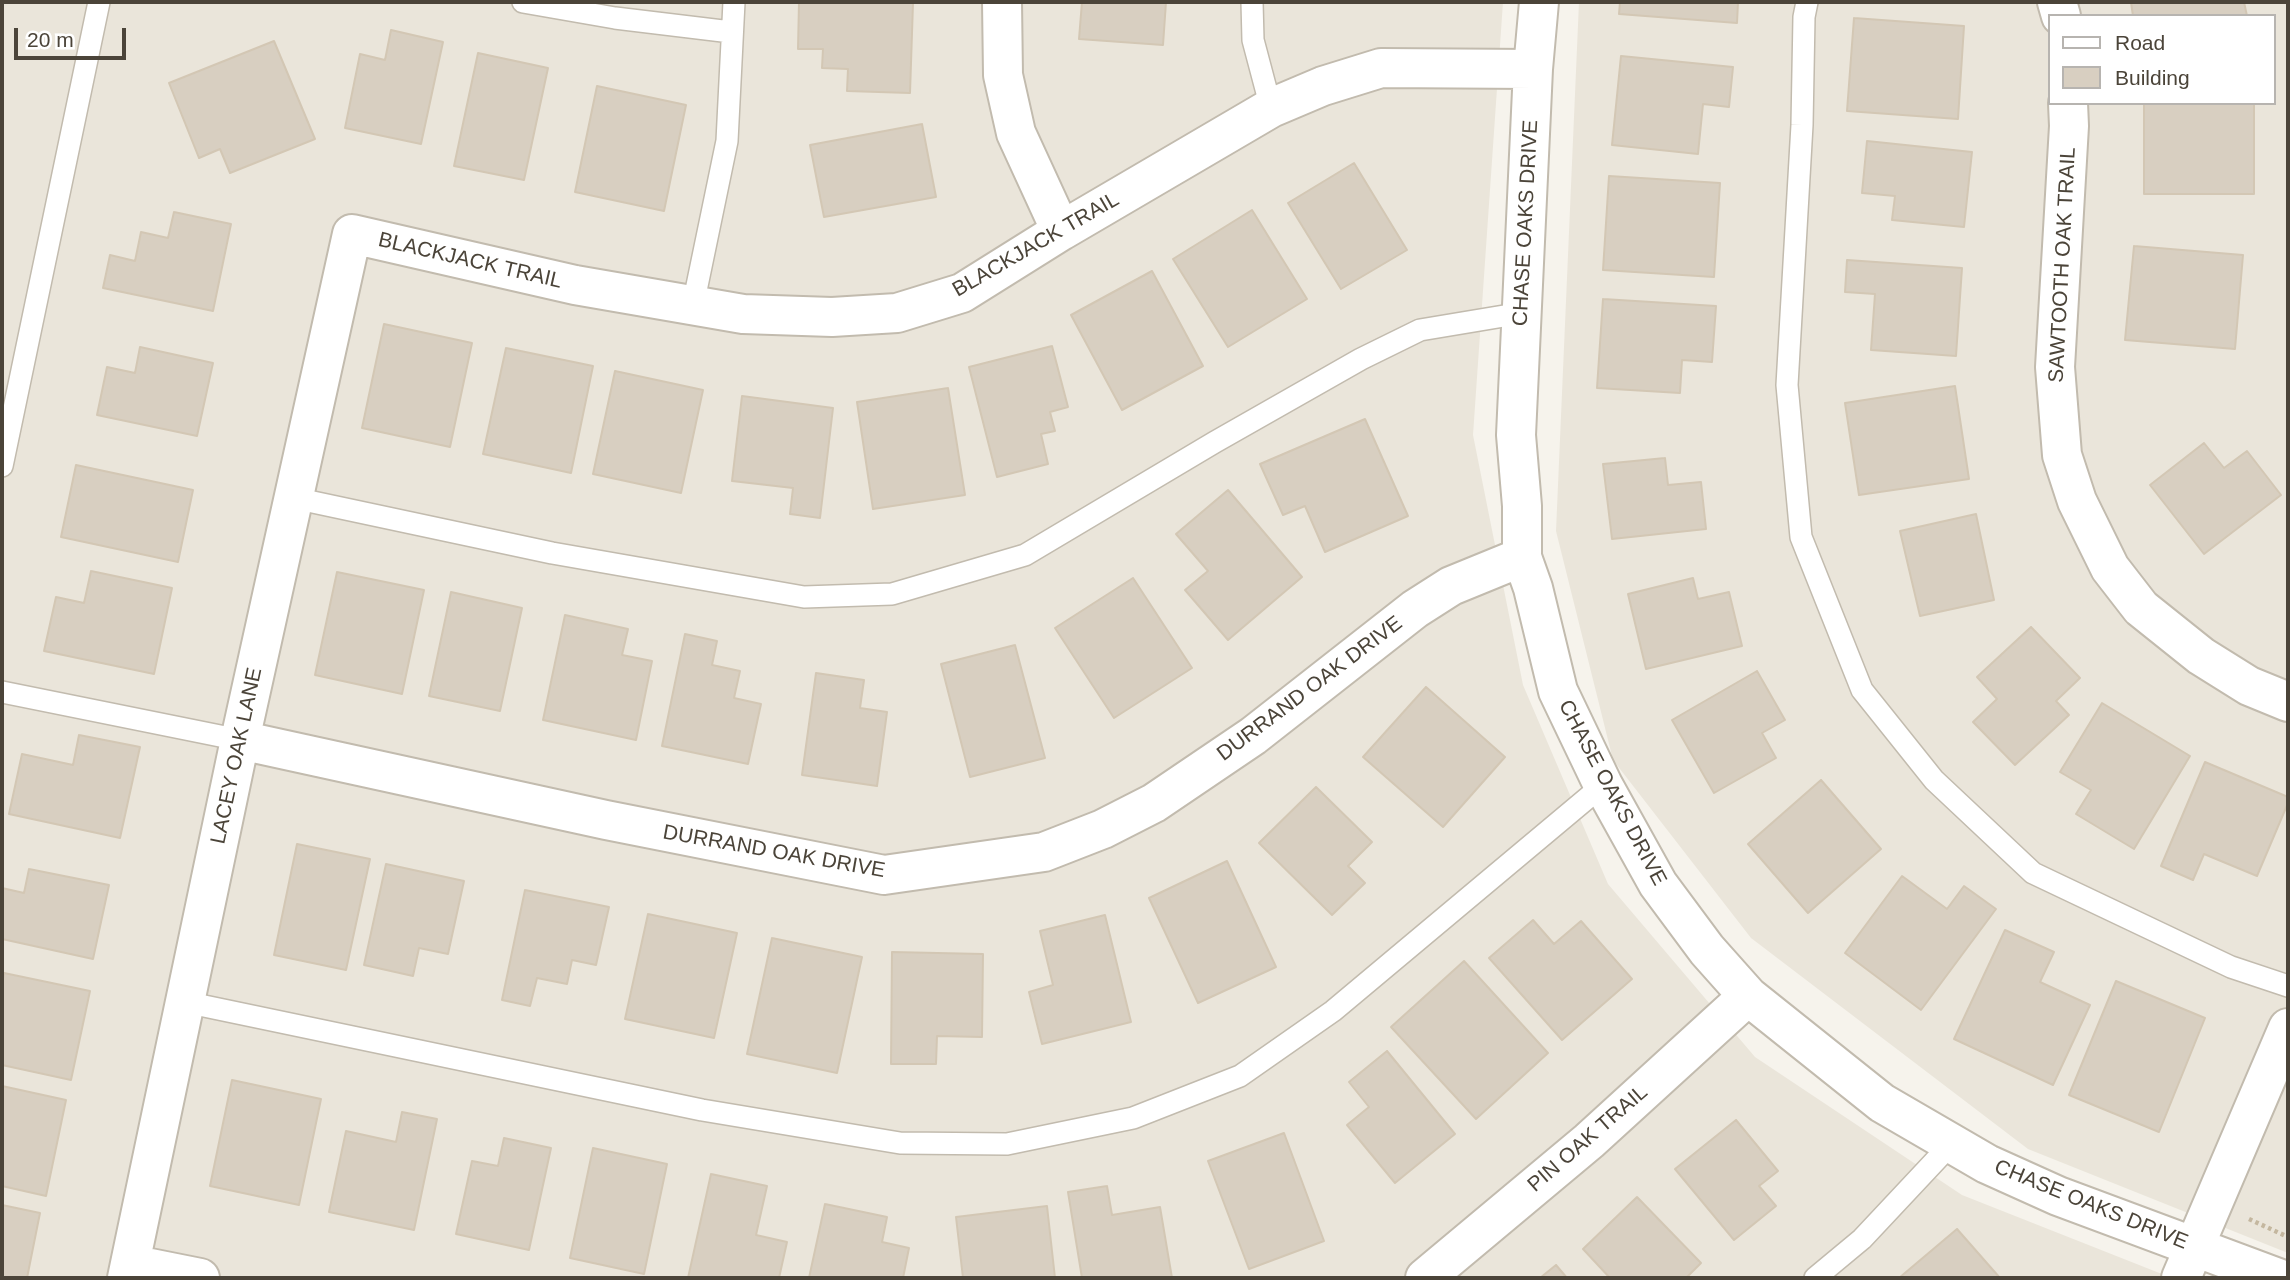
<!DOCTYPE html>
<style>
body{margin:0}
#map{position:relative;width:2290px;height:1280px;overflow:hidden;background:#f6f3ec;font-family:Arial,sans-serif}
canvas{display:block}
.frame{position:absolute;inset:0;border:4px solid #4b4439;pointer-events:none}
.legend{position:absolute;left:2048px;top:14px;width:228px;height:91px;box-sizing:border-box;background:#fff;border:2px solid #b7b4b0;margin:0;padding:9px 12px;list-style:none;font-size:21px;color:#4b4439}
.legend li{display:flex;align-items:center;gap:14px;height:35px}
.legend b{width:35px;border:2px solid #b7b4b0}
.scale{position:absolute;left:14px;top:28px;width:112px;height:32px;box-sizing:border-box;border:4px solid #4b4439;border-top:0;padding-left:9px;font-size:21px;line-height:24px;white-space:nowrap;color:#4b4439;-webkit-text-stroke:5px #fff;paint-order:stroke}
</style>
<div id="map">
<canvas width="2290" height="1280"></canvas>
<div class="frame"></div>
<ul class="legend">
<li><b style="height:9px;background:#fff"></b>Road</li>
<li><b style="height:19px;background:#d8cfc1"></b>Building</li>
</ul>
<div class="scale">20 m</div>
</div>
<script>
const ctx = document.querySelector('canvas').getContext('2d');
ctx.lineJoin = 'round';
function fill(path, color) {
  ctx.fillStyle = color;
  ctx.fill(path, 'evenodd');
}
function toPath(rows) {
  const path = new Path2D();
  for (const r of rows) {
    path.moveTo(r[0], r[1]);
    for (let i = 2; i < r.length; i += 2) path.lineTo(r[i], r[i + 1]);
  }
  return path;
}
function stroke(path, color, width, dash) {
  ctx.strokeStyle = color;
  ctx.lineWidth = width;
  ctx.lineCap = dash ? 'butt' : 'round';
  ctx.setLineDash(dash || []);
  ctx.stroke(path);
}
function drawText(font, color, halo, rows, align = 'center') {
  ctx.font = font + ' Arial,sans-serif';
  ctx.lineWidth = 6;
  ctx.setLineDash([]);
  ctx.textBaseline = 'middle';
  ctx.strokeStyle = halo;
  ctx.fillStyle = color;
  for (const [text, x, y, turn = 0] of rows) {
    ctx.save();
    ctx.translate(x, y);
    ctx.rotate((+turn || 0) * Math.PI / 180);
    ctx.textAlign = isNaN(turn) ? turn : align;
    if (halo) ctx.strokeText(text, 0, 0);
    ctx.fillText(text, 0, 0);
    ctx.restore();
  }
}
fill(toPath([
 [2,2,1503,2,1473,435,1523,685,1608,884,1755,1057,1962,1195,2172,1278,2,1278],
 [1579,2,2288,2,2288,1253,2028,1149,1751,938,1613,760,1556,531],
 [2050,16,2274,16,2274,103,2050,103]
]), '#eae5da');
const building = toPath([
 [799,2,913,3,910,93,847,91,848,69,822,68,823,49,798,49,799,2],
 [1082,2,1166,2,1163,45,1079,39,1082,2],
 [1620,2,1738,2,1737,23,1619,14,1620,2],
 [2131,2,2244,2,2247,16,2133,16,2131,2],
 [1854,18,1964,26,1958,119,1847,111,1854,18],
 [391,30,443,42,421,144,345,128,360,54,385,60,391,30],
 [274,41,315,139,230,173,220,149,199,158,169,83,274,41],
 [478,53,548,68,524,180,454,166,478,53],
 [1621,56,1733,67,1729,107,1703,104,1698,154,1612,145,1621,56],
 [597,86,686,105,664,211,575,192,597,86],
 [2144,103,2254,103,2254,194,2144,194,2144,103],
 [922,124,936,197,824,217,810,145,922,124],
 [1867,141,1972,152,1964,227,1892,220,1895,196,1862,193,1867,141],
 [1354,163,1407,250,1341,289,1288,203,1354,163],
 [1609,176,1720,183,1714,277,1603,270,1609,176],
 [1252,210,1307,299,1228,347,1173,259,1252,210],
 [174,212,231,224,213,311,103,288,110,255,135,261,141,232,168,238,174,212],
 [2134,246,2243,255,2235,349,2125,340,2134,246],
 [1847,260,1962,268,1956,356,1871,350,1875,294,1845,292,1847,260],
 [1152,271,1203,366,1122,410,1071,315,1152,271],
 [1603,299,1716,306,1712,362,1682,360,1680,393,1597,388,1603,299],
 [384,324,472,343,450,447,362,428,384,324],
 [1052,346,1068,407,1050,412,1055,431,1041,434,1048,464,997,477,969,367,1052,346],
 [140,347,213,363,197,436,97,415,107,367,135,373,140,347],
 [506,348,593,366,571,473,483,454,506,348],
 [615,371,703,390,681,493,593,474,615,371],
 [1955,386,1969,479,1859,495,1845,403,1955,386],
 [948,388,965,495,873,509,857,402,948,388],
 [742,396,833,408,820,518,790,514,793,488,732,481,742,396],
 [1365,419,1408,516,1325,552,1305,506,1283,515,1260,464,1365,419],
 [2204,443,2224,468,2247,451,2281,495,2204,554,2150,485,2204,443],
 [1665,458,1668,485,1701,482,1706,529,1612,539,1603,464,1665,458],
 [76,465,193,490,178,562,61,537,76,465],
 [1228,490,1302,577,1228,640,1185,590,1208,571,1176,534,1228,490],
 [1976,514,1994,600,1920,616,1900,531,1976,514],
 [91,571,172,588,154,674,44,651,56,597,84,603,91,571],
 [337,572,424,590,402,694,315,675,337,572],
 [1133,578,1192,668,1114,718,1055,628,1133,578],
 [1693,578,1698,599,1729,592,1742,646,1646,669,1628,594,1693,578],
 [451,592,522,608,500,711,429,696,451,592],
 [565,615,628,629,622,655,652,661,636,740,543,720,565,615],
 [2031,627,2080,678,2056,701,2069,715,2015,765,1973,722,1997,699,1977,677,2031,627],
 [685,634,717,641,712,665,740,671,734,698,761,704,748,764,662,746,685,634],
 [1015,645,1045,758,970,777,941,664,1015,645],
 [1757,671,1785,720,1762,733,1776,758,1714,793,1672,720,1757,671],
 [816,673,864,680,860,708,887,712,877,786,802,775,816,673],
 [1426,687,1505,757,1443,827,1363,757,1426,687],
 [2102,703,2190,756,2134,849,2076,814,2091,790,2060,772,2102,703],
 [79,735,140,747,120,838,9,814,22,754,73,765,79,735],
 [2205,762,2288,797,2288,803,2257,876,2204,854,2193,880,2161,866,2205,762],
 [1821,780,1881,849,1808,913,1748,844,1821,780],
 [1316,787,1372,842,1348,866,1365,883,1332,915,1259,843,1316,787],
 [297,844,370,859,346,970,274,955,297,844],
 [1227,861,1276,967,1198,1003,1149,898,1227,861],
 [386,864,464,881,448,954,419,948,413,976,364,965,386,864],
 [29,869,109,885,93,959,2,939,2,888,24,893,29,869],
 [1902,876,1947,909,1964,886,1996,909,1921,1010,1845,953,1902,876],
 [525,890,609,907,596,965,572,960,567,984,537,978,530,1006,502,1000,525,890],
 [648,914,737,933,714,1038,625,1019,648,914],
 [1105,915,1131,1022,1042,1044,1029,992,1053,985,1040,931,1105,915],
 [1533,920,1554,944,1581,921,1632,979,1562,1040,1489,958,1533,920],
 [2005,930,2054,952,2040,982,2090,1005,2053,1085,1954,1039,2005,930],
 [772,938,862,957,837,1073,747,1054,772,938],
 [892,952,983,954,982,1037,937,1036,936,1064,891,1064,892,952],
 [1464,961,1548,1053,1476,1119,1391,1027,1464,961],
 [4,973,90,991,71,1080,2,1065,2,984,4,973],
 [2116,981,2205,1018,2159,1132,2069,1095,2116,981],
 [1387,1051,1455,1134,1395,1183,1347,1125,1369,1107,1349,1082,1387,1051],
 [232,1080,321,1099,299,1205,210,1186,232,1080],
 [2,1086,66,1100,46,1196,2,1186,2,1086],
 [402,1112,437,1119,414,1230,329,1212,346,1131,396,1142,402,1112],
 [1736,1120,1778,1171,1759,1186,1776,1206,1734,1240,1675,1169,1736,1120],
 [1284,1133,1324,1241,1249,1269,1208,1161,1284,1133],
 [504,1138,551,1148,529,1250,456,1234,472,1161,498,1166,504,1138],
 [593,1148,667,1164,644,1274,570,1258,593,1148],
 [711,1174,767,1186,756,1235,787,1242,779,1278,688,1278,711,1174],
 [1107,1186,1112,1215,1160,1207,1172,1278,1082,1278,1068,1192,1107,1186],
 [1637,1197,1701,1263,1686,1278,1610,1278,1583,1249,1637,1197],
 [825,1204,887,1217,882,1242,909,1248,903,1278,809,1278,825,1204],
 [2,1205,40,1213,27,1278,2,1278,2,1205],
 [1047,1206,1055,1278,963,1278,956,1217,1047,1206],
 [1957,1229,2000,1278,1899,1278,1957,1229],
 [1556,1265,1567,1278,1540,1278,1556,1265]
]);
fill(building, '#d8cfc1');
stroke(building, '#d3c7b4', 2);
const service = toPath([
 [523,2,615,18,731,32],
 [1252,2,1253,40,1271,108],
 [1807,2,1804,17,1802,125,1787,385,1801,537,1862,690,1934,780,2033,873,2231,967,2288,986],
 [693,305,727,141,734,2],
 [2,466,99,2],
 [294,498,552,553,804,597,892,594,1025,555,1215,442,1361,359,1420,330,1522,313],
 [2,692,240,740],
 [185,1002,702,1110,900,1143,1007,1144,1133,1118,1240,1076,1333,1011,1603,785],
 [1815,1278,1862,1239,1952,1143]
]);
const minor = toPath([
 [1002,2,1003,75,1016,133,1061,231],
 [1539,2,1533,69,1516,435,1522,506,1522,557,1533,588,1558,691,1603,785,1658,884,1707,950,1748,996,1882,1103,1987,1164,2058,1196,2278,1278],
 [2057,2,2061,16],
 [2068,103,2069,126,2055,367,2062,455,2077,501,2110,568,2141,608,2201,656,2249,686,2288,702],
 [240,740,606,820,884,875,1044,852,1103,829,1154,803,1253,736,1415,609,1451,586,1522,557],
 [130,1264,200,1278],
 [127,1278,240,740,352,234,575,285,743,314,832,317,897,313,962,293,1061,231,1271,108,1323,86,1381,68,1533,69],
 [1425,1278,1589,1141,1748,996],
 [2181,1278,2288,1028]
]);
stroke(service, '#c2bbae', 24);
stroke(minor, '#c2bbae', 42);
stroke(toPath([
 [2249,1219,2288,1237]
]), '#c4b79f', 4.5, [3.5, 3.5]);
stroke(service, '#fff', 21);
stroke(minor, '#fff', 38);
drawText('21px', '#4b4439', '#fff', [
 ["CHASE OAKS DRIVE",1526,223,-87],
 ["BLACKJACK TRAIL",1036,245,-30],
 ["BLACKJACK TRAIL",470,261,13],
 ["SAWTOOTH OAK TRAIL",2063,265,-87],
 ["DURRAND OAK DRIVE",1310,689,-37],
 ["LACEY OAK LANE",237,756,-78],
 ["CHASE OAKS DRIVE",1612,793,62],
 ["DURRAND OAK DRIVE",774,852,10],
 ["PIN OAK TRAIL",1588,1139,-41],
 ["CHASE OAKS DRIVE",2091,1205,22]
]);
</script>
